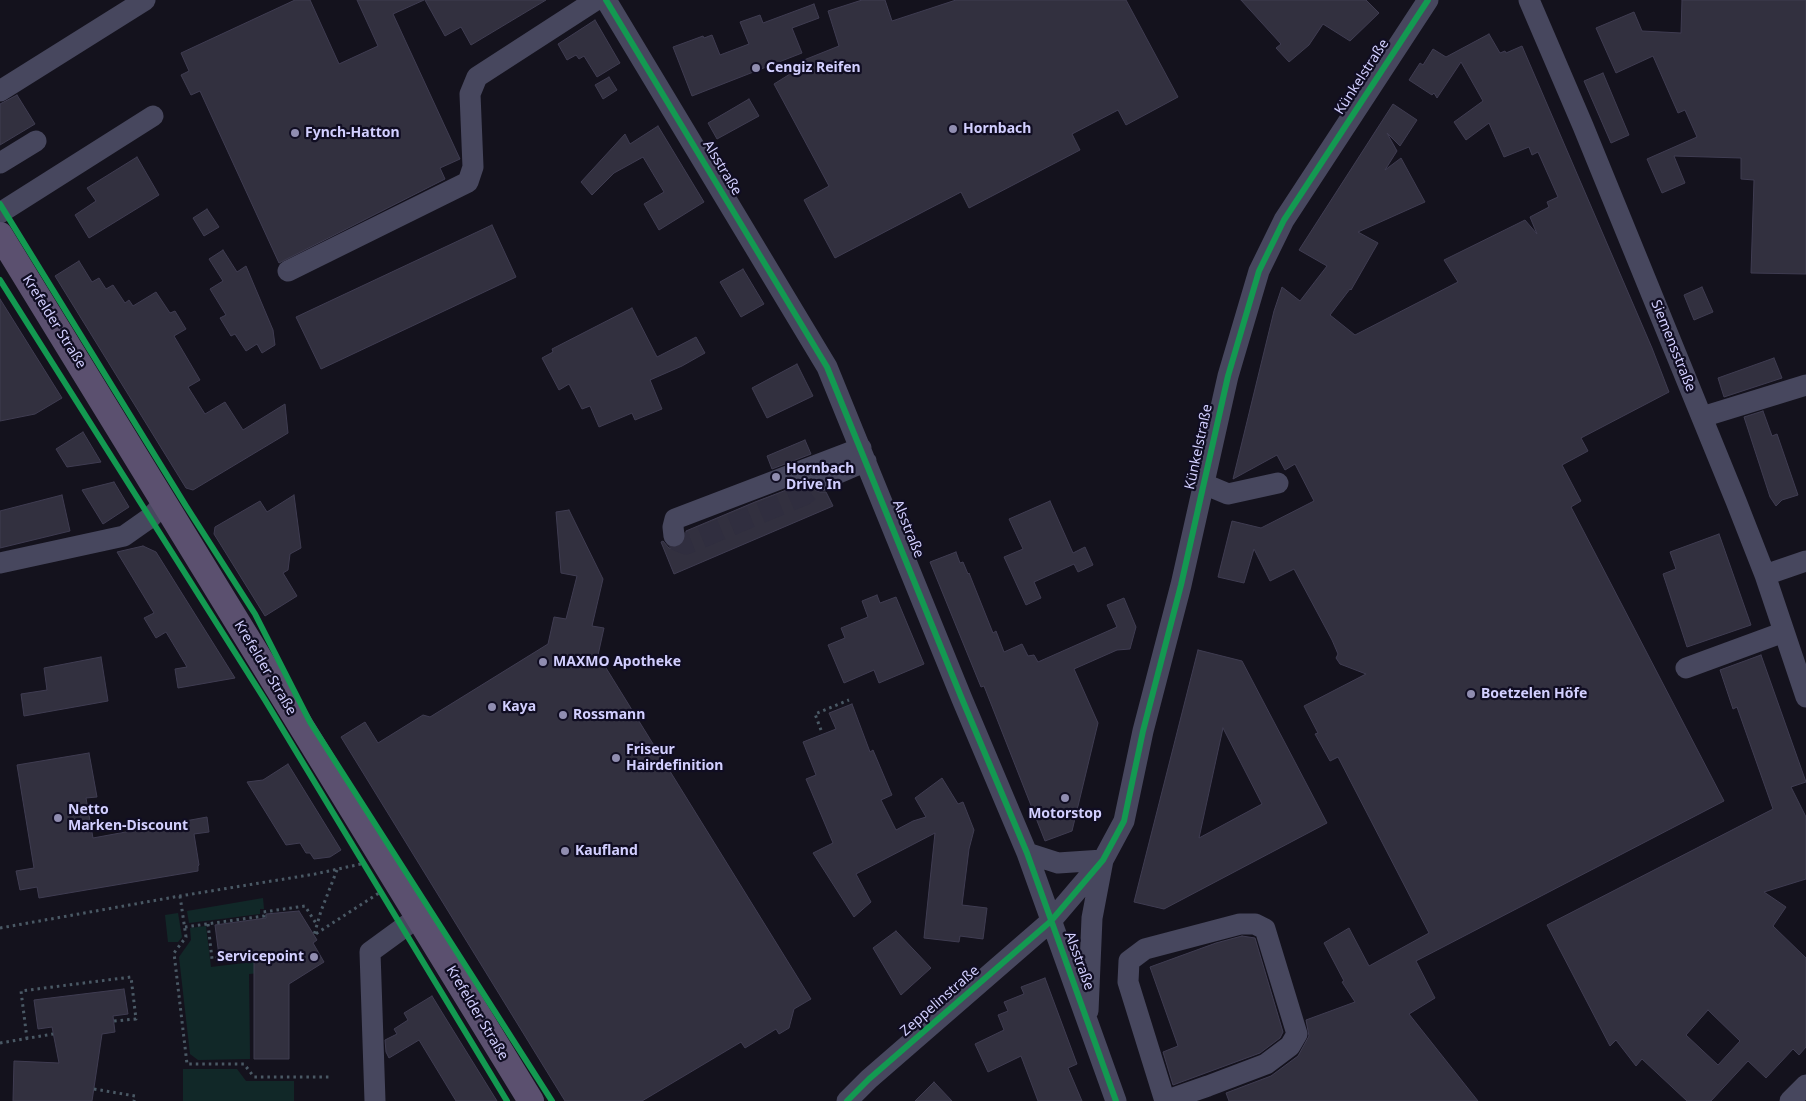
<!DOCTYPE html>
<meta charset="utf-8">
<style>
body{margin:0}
canvas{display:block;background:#14121d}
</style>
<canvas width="1806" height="1101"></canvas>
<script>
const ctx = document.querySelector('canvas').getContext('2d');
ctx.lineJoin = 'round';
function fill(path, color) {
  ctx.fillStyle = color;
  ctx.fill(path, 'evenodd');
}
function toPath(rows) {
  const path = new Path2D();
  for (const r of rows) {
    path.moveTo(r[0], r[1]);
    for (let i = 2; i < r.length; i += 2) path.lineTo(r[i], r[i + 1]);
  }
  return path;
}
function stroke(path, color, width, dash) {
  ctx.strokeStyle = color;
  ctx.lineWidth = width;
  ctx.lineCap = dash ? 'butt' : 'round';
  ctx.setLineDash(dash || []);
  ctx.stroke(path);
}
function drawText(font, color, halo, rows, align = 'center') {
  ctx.font = font + ' "Noto Sans",sans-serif';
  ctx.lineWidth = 4.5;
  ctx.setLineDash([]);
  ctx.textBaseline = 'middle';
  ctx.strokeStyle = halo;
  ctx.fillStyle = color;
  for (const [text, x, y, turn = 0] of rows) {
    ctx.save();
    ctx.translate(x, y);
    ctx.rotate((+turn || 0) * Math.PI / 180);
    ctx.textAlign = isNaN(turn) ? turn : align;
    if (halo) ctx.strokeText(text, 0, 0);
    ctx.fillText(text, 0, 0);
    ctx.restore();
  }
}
fill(toPath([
 [263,898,264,909,260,909,260,914,189,923,187,911],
 [178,913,182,937,178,942,168,942,165,915],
 [206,926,211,967,261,961,261,973,249,974,250,1059,198,1060,190,1054,179,957,191,940,190,928],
 [183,1069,237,1069,246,1081,294,1081,294,1101,183,1101]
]), '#112828');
const building = toPath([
 [295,0,310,0,339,64,378,46,357,0,424,0,393,14,460,159,440,168,445,179,279,263,200,91,191,95,181,75,189,71,181,53,295,0],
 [425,0,546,0,471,45,461,27,445,36,425,0],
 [862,0,885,0,892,21,956,0,1126,0,1178,97,1126,125,1118,110,1072,134,1080,150,969,208,961,192,835,258,804,200,829,186,774,84,806,64,804,60,839,46,828,11,862,0],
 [1241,0,1366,0,1379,13,1350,41,1323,24,1309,45,1289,62,1276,48,1281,44,1241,0],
 [1682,0,1806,0,1806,274,1751,273,1754,180,1741,179,1741,158,1674,156,1685,183,1662,193,1647,159,1697,137,1685,110,1678,113,1653,56,1616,73,1596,28,1634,12,1642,31,1681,33,1682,0],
 [814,4,819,18,792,28,802,53,692,96,673,47,703,36,704,38,712,35,720,55,749,44,740,22,760,15,763,23,814,4],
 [595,20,620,63,597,77,584,56,579,59,576,55,567,60,558,44,595,20],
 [1489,34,1500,53,1505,51,1506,53,1522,46,1652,348,1669,392,1581,438,1588,451,1562,465,1581,501,1571,507,1724,801,1416,961,1435,998,1409,1014,1478,1101,1229,1101,1226,1093,1271,1076,1298,1056,1309,1036,1306,1020,1355,1002,1342,982,1344,981,1324,943,1349,928,1369,966,1429,933,1338,757,1330,761,1315,734,1318,733,1304,706,1366,674,1340,664,1336,658,1338,654,1332,640,1294,569,1270,581,1254,549,1244,583,1218,577,1232,521,1261,528,1314,501,1295,464,1285,470,1277,455,1233,479,1274,311,1282,287,1300,301,1327,266,1299,250,1393,104,1417,120,1400,146,1387,133,1397,151,1385,170,1401,158,1425,202,1358,232,1378,243,1351,290,1350,289,1330,315,1355,335,1458,282,1444,260,1525,220,1537,234,1530,217,1549,207,1547,202,1558,197,1538,152,1532,155,1529,147,1504,157,1489,123,1466,140,1454,122,1483,101,1461,62,1437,98,1434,93,1432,95,1409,80,1420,63,1423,65,1433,49,1446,57,1489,34],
 [1603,73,1629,135,1611,143,1584,81,1603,73],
 [609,77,617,90,603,99,595,85,609,77],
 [17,95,35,124,0,145,0,104,17,95],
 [749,99,759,116,717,139,708,123,749,99],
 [658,126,704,202,659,230,644,204,664,192,643,157,614,173,592,195,581,182,625,134,630,144,658,126],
 [137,157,159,195,89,238,75,215,96,201,87,188,137,157],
 [207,209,219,227,204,236,193,218,207,209],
 [492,225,516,277,321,369,296,317,492,225],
 [223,250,237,272,246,266,273,330,275,345,262,353,257,344,246,351,235,334,231,336,220,318,226,315,210,289,223,281,209,259,223,250],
 [79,261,92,282,99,278,106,289,113,285,125,303,129,300,133,306,156,292,170,313,175,311,186,329,174,336,200,380,188,387,205,414,225,402,243,430,285,404,288,433,193,490,186,488,55,276,79,261],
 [743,269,764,304,741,317,720,282,743,269],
 [1702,287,1713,312,1694,320,1684,295,1702,287],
 [0,299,62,398,35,414,0,421,0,299],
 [632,308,657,357,696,337,705,353,682,366,650,380,662,409,635,420,632,413,599,427,590,406,582,409,569,384,559,390,542,358,553,352,552,349,632,308],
 [1774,358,1782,378,1724,397,1718,378,1774,358],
 [797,364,813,396,767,418,752,388,797,364],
 [1763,411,1772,436,1777,434,1798,495,1782,500,1776,506,1770,497,1744,417,1763,411],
 [83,432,101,462,67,467,56,449,83,432],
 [805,440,811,454,772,469,767,456,805,440],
 [810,481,811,485,815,490,820,492,826,492,833,506,674,574,661,542,663,541,669,548,676,548,681,546,686,541,686,531,755,502,810,481],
 [114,482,129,507,103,524,82,490,114,482],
 [62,495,70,531,0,548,0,511,62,495],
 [294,495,301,548,290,554,288,570,283,573,297,596,265,616,214,534,215,527,260,501,267,512,294,495],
 [1050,501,1073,553,1085,547,1093,565,1078,572,1074,564,1034,582,1041,598,1026,605,1004,557,1023,549,1009,519,1050,501],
 [569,510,603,579,592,626,604,628,598,655,811,999,794,1009,789,1028,779,1034,776,1029,745,1048,741,1042,642,1101,565,1101,341,737,365,722,378,743,423,715,430,717,548,644,554,617,566,619,577,576,561,573,556,512,569,510],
 [1719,534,1751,625,1687,647,1663,574,1676,569,1670,552,1719,534],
 [143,546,156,552,235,678,178,688,175,669,187,667,166,632,156,638,144,618,154,613,117,552,143,546],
 [956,552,960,563,963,562,968,574,969,573,993,633,996,631,1004,652,1022,644,1028,656,1034,655,1038,662,1117,627,1107,605,1124,598,1136,627,1130,649,1117,650,1074,669,1098,723,1072,831,1045,841,984,686,981,687,930,562,956,552],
 [877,595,880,603,896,597,924,664,879,683,874,670,844,683,828,645,845,638,841,628,868,617,862,601,877,595],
 [1198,650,1242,661,1327,823,1164,909,1134,902,1198,650],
 [1223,728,1262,804,1199,838,1223,728],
 [1761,655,1806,782,1791,787,1806,817,1806,879,1764,892,1786,907,1773,926,1806,958,1806,1047,1799,1055,1793,1049,1766,1078,1748,1061,1711,1101,1687,1101,1642,1059,1636,1066,1616,1040,1610,1046,1547,925,1773,809,1737,707,1733,709,1720,670,1761,655],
 [1708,1010,1740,1041,1718,1065,1686,1035,1708,1010],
 [101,657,108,701,24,716,21,694,47,690,44,668,101,657],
 [852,704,870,752,873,750,892,795,881,800,896,830,913,821,926,817,915,798,942,778,958,804,963,802,974,830,969,849,962,905,987,908,983,939,960,936,959,942,924,938,935,833,856,874,871,902,854,917,813,853,833,843,806,779,816,775,803,742,836,729,829,713,852,704],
 [89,753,97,797,86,798,93,838,207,817,209,832,194,834,199,865,198,866,198,871,39,898,37,887,20,890,16,871,34,868,17,765,89,753],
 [288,764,341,850,330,857,314,859,310,853,306,853,300,843,286,845,247,782,263,780,288,764],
 [299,911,317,940,313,943,324,962,289,984,289,1059,254,1059,254,957,229,960,228,955,219,956,215,925,266,918,266,914,299,911],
 [896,931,931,968,901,995,873,948,896,931],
 [1242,936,1255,938,1283,1032,1280,1038,1260,1053,1173,1085,1163,1052,1178,1046,1150,967,1216,943,1242,936],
 [1045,978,1077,1064,1068,1068,1082,1101,1038,1101,1021,1056,988,1072,975,1044,1004,1030,998,1015,1008,1011,1004,1002,1024,994,1021,987,1045,978],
 [124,989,128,1014,113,1016,115,1032,102,1034,92,1101,13,1101,14,1061,59,1063,52,1027,38,1029,34,1000,124,989],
 [432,996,443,1014,497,1101,456,1101,419,1040,389,1058,386,1052,385,1040,397,1034,394,1029,408,1020,404,1013,432,996],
 [934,1082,952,1101,915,1101,934,1082]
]);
fill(building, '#32303f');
stroke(building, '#3f3c51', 1);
stroke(toPath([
 [674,536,678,541,686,544,804,495,822,480]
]), '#302e3f', 21, [21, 11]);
stroke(toPath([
 [821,730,815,714,849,700],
 [337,870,321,911,314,935,379,893],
 [180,896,186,937,174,953,187,1064,244,1064,254,1077,329,1077],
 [208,924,212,959,229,956],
 [185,927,264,916,263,912,305,906,317,925],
 [0,928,180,896,315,874,361,864],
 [27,1039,21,991,131,977,136,1019,114,1021],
 [0,1043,53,1034],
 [94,1089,135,1096,134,1101]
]), '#4a5965', 3, [2.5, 4]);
stroke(toPath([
 [606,0,827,367,962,699,1027,853,1116,1101],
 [1529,0,1583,126,1736,501,1765,575,1806,697],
 [0,91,145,0],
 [0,163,36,141],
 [0,213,153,116],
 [288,271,468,182,473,167,470,94,477,77,596,0],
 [1702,417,1806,385],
 [822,480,866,461],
 [1204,484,1228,494,1278,483],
 [674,536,673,527,675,519,861,448],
 [0,563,124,536,151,517,165,502],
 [1765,575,1806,561],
 [1686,668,1784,632],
 [1027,853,1058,863,1103,860,1092,918,1088,1011],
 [375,1101,370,952,418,917],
 [847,1101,869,1079,1051,921,1103,860,1124,821,1143,731,1181,585,1228,376,1259,271,1284,220,1428,0],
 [1165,1101,1208,1086,1266,1064,1290,1046,1297,1034,1265,929,1255,924,1240,924,1145,949,1129,961,1128,982,1165,1101],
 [1790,1101,1806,1085]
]), '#47475e', 21);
stroke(toPath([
 [0,235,531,1101]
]), '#5b506f', 26);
stroke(toPath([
 [606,0,827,367,962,699,1027,853,1116,1101],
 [0,204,186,506,255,614,310,722,552,1101],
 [0,280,265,700,507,1101],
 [847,1101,869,1079,1051,921,1103,860,1124,821,1143,731,1181,585,1228,376,1259,271,1284,220,1428,0]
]), '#139951', 6);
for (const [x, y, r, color] of [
 [756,68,5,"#908db0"],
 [953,129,5,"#908db0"],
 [295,133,5,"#908db0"],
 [776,477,5,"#908db0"],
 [543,662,5,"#908db0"],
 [1471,694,5,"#908db0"],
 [492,707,5,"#908db0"],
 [563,715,5,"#908db0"],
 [616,758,5,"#908db0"],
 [1065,798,5,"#908db0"],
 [58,818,5,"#908db0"],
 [565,851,5,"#908db0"],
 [314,957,5,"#908db0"]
]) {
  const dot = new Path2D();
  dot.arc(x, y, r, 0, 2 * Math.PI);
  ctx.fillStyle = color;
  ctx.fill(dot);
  stroke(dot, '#100d22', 2);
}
drawText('bold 14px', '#d2cfff', '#100d22', [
 ["Cengiz Reifen",766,68],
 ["Hornbach",963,129],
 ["Fynch-Hatton",305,133],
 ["Hornbach",786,469],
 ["Drive In",786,485],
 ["MAXMO Apotheke",553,662],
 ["Boetzelen Höfe",1481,694],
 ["Kaya",502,707],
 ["Rossmann",573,715],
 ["Friseur",626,750],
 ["Hairdefinition",626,766],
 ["Netto",68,810],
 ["Marken-Discount",68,826],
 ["Motorstop",1065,814,"center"],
 ["Kaufland",575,851],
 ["Servicepoint",304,957,"right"]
], 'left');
drawText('14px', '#d2cfff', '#100d22', [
 ["Künkelstraße",1362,77,-57],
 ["Alsstraße",722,168,59],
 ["Krefelder Straße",54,322,58],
 ["Siemensstraße",1673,346,68],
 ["Künkelstraße",1199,447,-78],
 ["Alsstraße",908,529,68],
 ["Krefelder Straße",265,668,59],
 ["Alsstraße",1079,961,70],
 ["Zeppelinstraße",940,1001,-41],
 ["Krefelder Straße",477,1013,59]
]);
</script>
